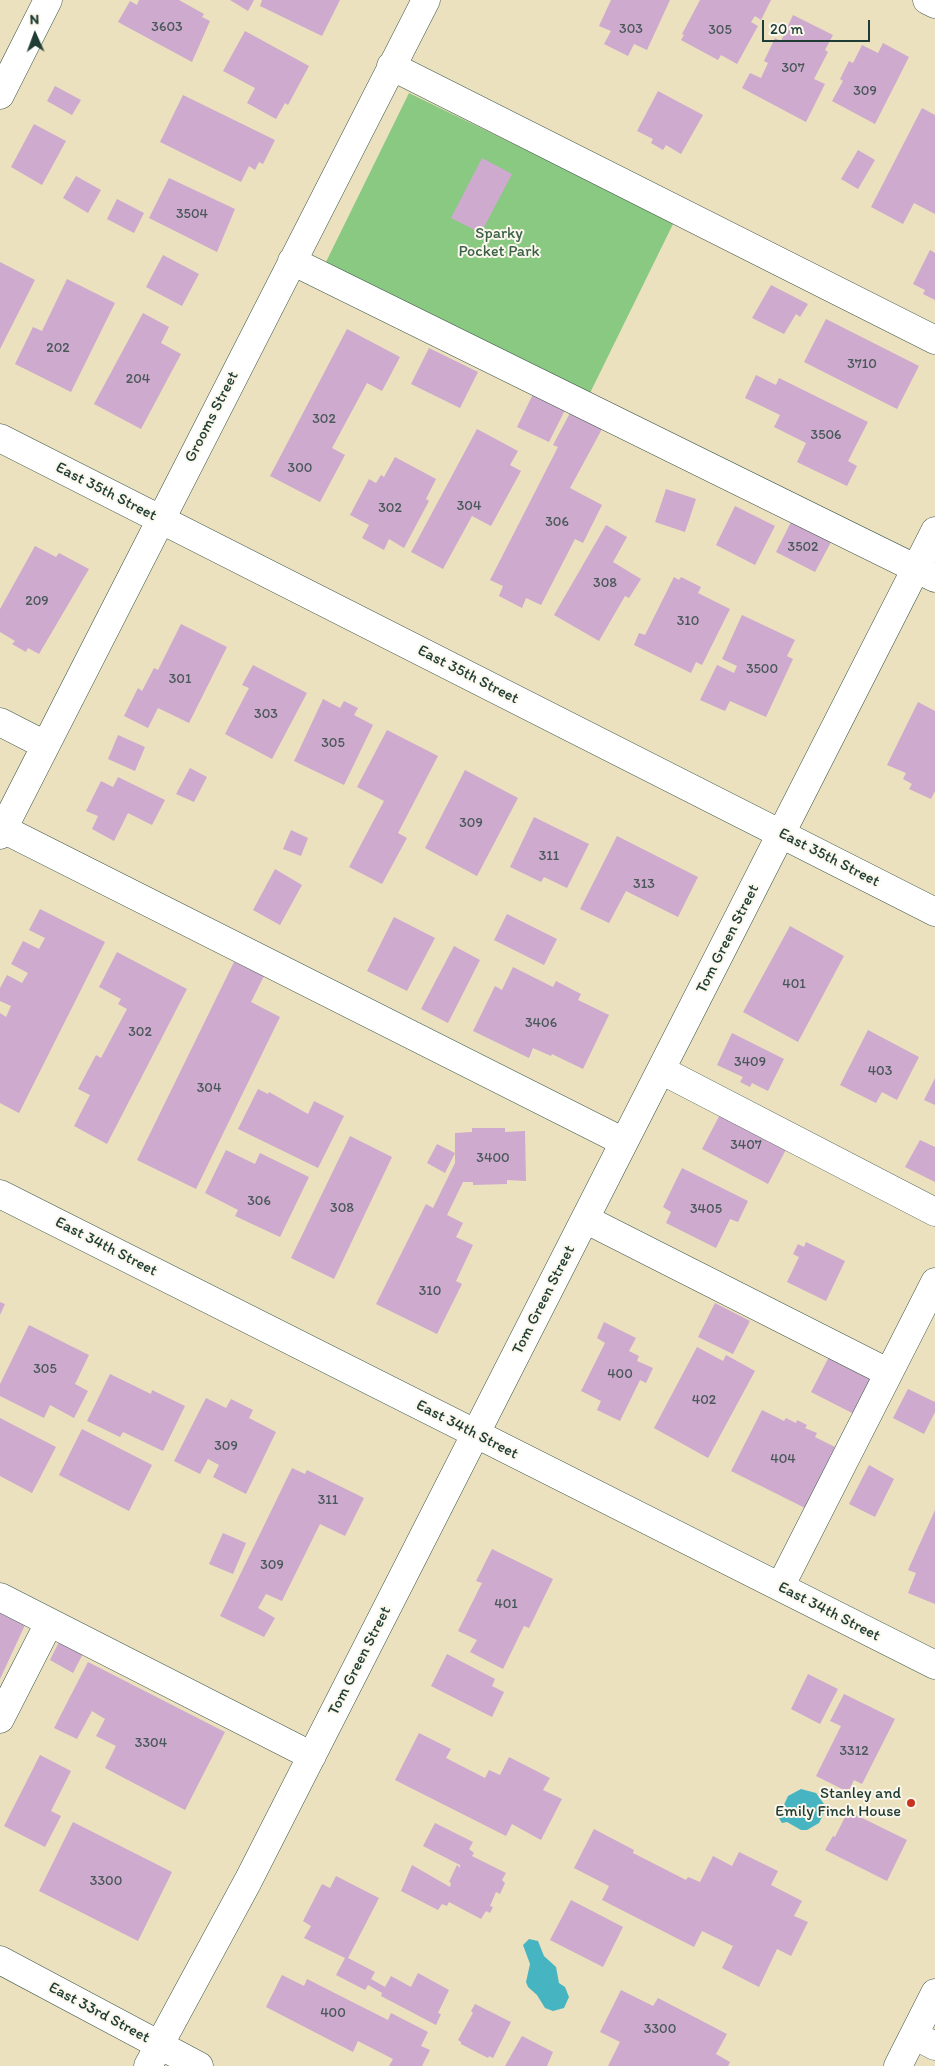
<!DOCTYPE html>
<style>
body{margin:0}
#map{position:relative;width:935px;height:2066px;overflow:hidden;background:#ebe1be;font-family:Itim,sans-serif}
canvas{display:block}
.north{position:absolute;left:10px;top:10px;width:50px;height:50px;-webkit-text-stroke:4px #fbf7ec;paint-order:stroke;rotate:358deg;font-size:14px;font-weight:700;line-height:20px;text-align:center;color:#1f3d34}
.north::after{content:'';display:block;margin:auto;width:18px;height:22px;background:#1f3d34;clip-path:polygon(50% 0,100% 100%,50% 72%,0 100%)}
.scale{position:absolute;left:762px;top:20px;width:108px;height:22px;box-sizing:border-box;border:2px solid #1f3d34;border-top:0;padding-left:6px;font-size:15px;line-height:18px;white-space:nowrap;color:#1f3d34;-webkit-text-stroke:4px #fbf7ec;paint-order:stroke}
</style>
<div id="map">
<canvas width="935" height="2066"></canvas>
<div class="north">N</div>
<div class="scale">20 m</div>
</div>
<script>
const ctx = document.querySelector('canvas').getContext('2d');
ctx.lineJoin = 'round';
function fill(path, color) {
  ctx.fillStyle = color;
  ctx.fill(path, 'evenodd');
}
function toPath(rows) {
  const path = new Path2D();
  for (const r of rows) {
    path.moveTo(r[0], r[1]);
    for (let i = 2; i < r.length; i += 2) path.lineTo(r[i], r[i + 1]);
  }
  return path;
}
function stroke(path, color, width, dash) {
  ctx.strokeStyle = color;
  ctx.lineWidth = width;
  ctx.lineCap = dash ? 'butt' : 'round';
  ctx.setLineDash(dash || []);
  ctx.stroke(path);
}
function drawText(font, color, halo, rows, align = 'center') {
  ctx.font = font + ' Itim,sans-serif';
  ctx.lineWidth = 4;
  ctx.setLineDash([]);
  ctx.textBaseline = 'middle';
  ctx.strokeStyle = halo;
  ctx.fillStyle = color;
  for (const [text, x, y, turn = 0] of rows) {
    ctx.save();
    ctx.translate(x, y);
    ctx.rotate((+turn || 0) * Math.PI / 180);
    ctx.textAlign = isNaN(turn) ? turn : align;
    if (halo) ctx.strokeText(text, 0, 0);
    ctx.fillText(text, 0, 0);
    ctx.restore();
  }
}
fill(toPath([
 [409,93,674,222,590,393,325,264]
]), '#89c981');
fill(toPath([
 [801,1789,816,1793,824,1804,825,1811,819,1823,807,1830,801,1830,787,1822,782,1823,777,1815,782,1809,788,1796],
 [529,1939,538,1941,544,1956,556,1967,559,1983,565,1987,569,1997,564,2008,553,2011,545,2008,537,1995,528,1987,526,1982,530,1964,523,1945]
]), '#46b4c1');
fill(toPath([
 [139,0,179,0,204,14,202,17,210,21,192,62,118,22,130,1,137,5],
 [230,0,254,0,248,11],
 [262,0,340,0,322,36,260,6],
 [611,0,670,0,647,50,634,44,628,56,604,44,611,31,599,26],
 [700,0,771,0,761,20,755,16,751,22,758,26,737,64,721,55,718,60,681,40,684,35,682,34],
 [793,15,833,35,825,50,828,52,814,79,825,84,806,122,742,88,750,73,761,78,768,63,764,61,775,38,781,41],
 [245,31,309,66,288,105,285,103,276,119,247,103,255,88,223,71],
 [883,43,909,57,875,124,832,101,843,81,840,79,849,61,853,63,862,45,878,53],
 [55,86,81,100,72,115,47,101],
 [658,91,703,115,681,154,666,145,663,150,651,143,653,139,637,131],
 [183,95,275,140,263,164,259,162,255,170,249,166,241,182,160,142],
 [922,108,935,115,935,214,914,203,903,224,871,207],
 [34,124,66,141,42,185,11,167],
 [858,150,875,160,858,189,841,179],
 [482,158,512,174,481,233,451,218],
 [76,176,101,190,88,213,63,198],
 [169,178,235,209,217,252,149,218],
 [117,199,144,213,134,233,107,219],
 [930,250,935,253,935,300,923,294,925,290,913,284],
 [163,255,199,274,182,306,146,287],
 [0,262,35,280,0,349],
 [67,279,115,303,71,392,15,364,33,327,42,331],
 [771,285,808,304,800,317,796,314,784,334,752,318],
 [143,313,169,327,161,343,181,354,141,429,94,404],
 [826,319,919,366,897,409,804,362],
 [347,329,400,357,382,391,367,383,332,448,345,455,320,502,270,476],
 [429,348,478,372,460,408,411,384],
 [756,375,776,385,779,378,868,422,848,461,857,466,847,486,797,462,806,443,774,427,780,415,745,398],
 [534,392,566,408,549,442,517,427],
 [570,413,602,429,570,488,602,505,583,543,575,539,541,605,526,598,522,608,499,596,503,586,490,580,558,447,553,445],
 [477,429,518,451,510,465,521,471,491,526,472,516,443,569,411,552],
 [395,457,436,479,426,499,429,501,404,548,389,539,384,550,362,538,369,525,350,515,369,479,376,483,381,475,384,477],
 [666,489,696,499,685,532,655,522],
 [735,506,775,526,755,565,716,545],
 [791,522,831,542,815,572,776,552],
 [606,525,627,537,613,562,641,579,629,598,625,596,599,641,554,615],
 [35,546,56,557,59,553,89,569,39,654,28,648,26,652,12,644,15,641,0,632,0,609],
 [674,577,679,580,681,577,701,587,698,593,730,609,702,665,696,662,691,673,634,645,639,633,645,635],
 [742,615,795,640,787,656,793,659,766,717,730,701,725,711,700,700,717,665,734,673,737,666,722,659],
 [181,624,227,647,189,723,158,708,148,728,124,716,138,688,142,691,154,668,158,670],
 [253,665,307,693,272,759,225,734,249,688,242,685],
 [323,699,340,708,344,701,358,708,354,715,373,725,344,785,294,761],
 [918,702,935,711,935,791,931,799,909,789,912,784,903,779,906,773,887,765],
 [387,730,438,756,398,833,407,838,382,884,349,867,384,801,357,787],
 [118,735,145,747,135,771,108,759],
 [190,768,207,777,194,802,176,794],
 [465,770,518,798,477,876,425,848],
 [118,777,165,800,152,825,128,813,114,841,92,829,98,816,86,811,101,781,113,787],
 [534,817,589,844,567,888,544,877,541,882,510,867],
 [291,830,308,838,301,856,283,849],
 [617,836,698,877,678,917,626,891,609,923,580,909],
 [275,869,302,885,280,925,253,910],
 [40,909,105,942,19,1113,0,1103,0,1013,6,1017,11,1006,0,1001,0,988,7,975,22,983,28,973,11,964,23,941,39,949,45,938,29,930],
 [507,914,557,939,544,965,494,940],
 [394,917,435,938,407,991,367,971],
 [790,926,844,956,798,1042,743,1012],
 [454,946,480,960,448,1023,421,1009],
 [117,952,187,989,107,1144,74,1126,90,1095,78,1089,96,1055,101,1058,127,1009,118,1004,121,999,99,987],
 [234,962,264,976,251,1002,280,1017,196,1189,137,1160],
 [513,967,553,987,556,981,581,994,578,1000,609,1015,583,1069,552,1054,551,1056,533,1048,529,1058,473,1031,495,986,502,990],
 [868,1030,919,1057,897,1100,882,1092,876,1103,840,1085],
 [732,1033,784,1059,768,1091,752,1083,750,1087,740,1082,743,1077,717,1065],
 [935,1078,935,1105,924,1100],
 [258,1089,268,1094,269,1092,308,1114,314,1101,344,1116,318,1168,238,1129],
 [725,1105,791,1140,768,1184,702,1149],
 [472,1128,505,1128,505,1132,525,1131,526,1181,507,1180,507,1184,473,1185,473,1182,463,1182,447,1215,463,1223,456,1237,473,1245,456,1281,462,1284,437,1334,376,1304,426,1204,433,1208,455,1163,455,1153,445,1173,427,1163,437,1144,455,1153,455,1133,472,1132],
 [350,1136,392,1157,334,1279,291,1258],
 [920,1140,935,1147,935,1182,905,1167],
 [226,1150,255,1164,260,1153,309,1177,280,1237,235,1216,238,1210,205,1193],
 [682,1168,748,1201,738,1222,730,1219,716,1248,666,1223,671,1212,663,1207],
 [806,1242,845,1261,826,1301,787,1282,799,1257,793,1254,798,1244,804,1247],
 [0,1302,5,1304,0,1315],
 [715,1303,750,1321,733,1354,698,1337],
 [604,1322,636,1338,629,1351,639,1356,637,1361,653,1368,646,1383,640,1380,620,1421,597,1410,601,1401,581,1391,605,1343,597,1338],
 [29,1325,89,1355,75,1384,88,1391,74,1418,50,1405,44,1418,0,1396,0,1384],
 [697,1347,723,1361,726,1355,755,1371,708,1458,654,1428],
 [834,1347,877,1369,854,1414,811,1392],
 [110,1374,151,1394,152,1390,185,1406,163,1451,123,1432,120,1437,87,1421],
 [908,1389,935,1402,935,1412,924,1434,893,1418],
 [206,1398,226,1408,231,1399,253,1410,249,1418,276,1432,246,1494,213,1477,219,1465,208,1459,200,1474,174,1461],
 [762,1410,784,1421,786,1418,796,1423,797,1420,807,1425,805,1428,817,1433,815,1437,835,1447,805,1508,731,1471],
 [0,1418,56,1447,32,1493,0,1476],
 [82,1429,152,1465,129,1511,59,1475],
 [869,1465,894,1479,875,1517,849,1504],
 [292,1468,305,1474,307,1470,364,1498,345,1536,320,1524,282,1601,266,1594,258,1608,275,1618,264,1637,220,1616],
 [935,1510,935,1604,908,1593,916,1573,908,1570],
 [223,1533,246,1543,233,1574,209,1564],
 [492,1549,553,1579,529,1628,524,1626,503,1669,470,1652,477,1640,458,1631,482,1583,476,1581],
 [0,1613,25,1625,0,1679],
 [61,1638,85,1650,73,1673,50,1660],
 [447,1654,495,1679,492,1686,504,1692,492,1717,431,1686],
 [88,1662,225,1732,185,1810,105,1768,116,1746,96,1736,105,1719,92,1711,77,1739,54,1728],
 [808,1674,838,1689,820,1724,791,1709],
 [844,1694,895,1719,862,1784,854,1780,848,1792,816,1776,841,1726,830,1721],
 [419,1733,451,1749,446,1758,485,1778,489,1770,500,1775,509,1757,550,1778,543,1790,562,1799,541,1840,512,1824,506,1836,395,1780],
 [40,1755,71,1771,51,1811,61,1816,45,1847,4,1826],
 [848,1811,907,1840,887,1881,825,1850,833,1836,835,1837],
 [73,1822,172,1872,138,1941,39,1891],
 [435,1823,473,1842,469,1849,474,1853,472,1856,506,1873,502,1880,505,1883,500,1894,496,1892,490,1906,493,1907,490,1913,486,1911,481,1919,449,1902,447,1906,442,1904,438,1910,401,1891,412,1865,450,1887,451,1883,449,1882,457,1865,460,1868,460,1865,423,1846],
 [594,1829,634,1850,633,1853,686,1880,688,1877,700,1882,713,1856,732,1866,739,1852,778,1871,771,1885,802,1901,794,1916,808,1922,791,1956,777,1949,759,1987,722,1968,733,1946,702,1931,694,1947,602,1900,609,1886,574,1868],
 [336,1876,379,1898,348,1958,375,1972,371,1979,385,1987,391,1976,411,1987,418,1973,449,1990,438,2013,441,2014,436,2025,381,1996,382,1993,368,1985,365,1990,336,1975,345,1958,304,1938,311,1926,303,1921,322,1884,330,1888],
 [571,1900,623,1927,603,1967,550,1940],
 [282,1975,304,1986,307,1979,388,2020,391,2013,428,2032,421,2046,430,2050,422,2066,389,2066,393,2059,358,2041,353,2052,266,2007],
 [621,1990,653,2006,658,1998,727,2034,716,2054,730,2062,728,2066,608,2066,620,2042,600,2032],
 [475,2004,511,2022,493,2058,489,2056,488,2058,461,2044,461,2042,458,2040,473,2013,471,2011],
 [522,2036,553,2052,547,2066,505,2066]
]), '#cdaace');
const minor = toPath([
 [927,0,935,4],
 [391,66,935,340],
 [0,95,48,0],
 [292,261,935,578],
 [0,438,935,912],
 [0,722,45,745],
 [3,829,624,1142],
 [0,835,426,0],
 [661,1070,935,1212],
 [0,1194,935,1665],
 [585,1219,889,1373],
 [780,1587,935,1282],
 [0,1597,312,1756],
 [0,1719,49,1623],
 [0,1960,199,2066],
 [914,2035,935,2046],
 [148,2066,248,1881,935,531],
 [898,2066,935,1993]
]);
stroke(minor, '#3e5649', 29);
stroke(minor, '#fff', 28);
for (const [x, y, r, color] of [
 [911,1803,5,"#c8321e"]
]) {
  const dot = new Path2D();
  dot.arc(x, y, r, 0, 2 * Math.PI);
  ctx.fillStyle = color;
  ctx.fill(dot);
  stroke(dot, '#fbf7ec', 2);
}
drawText('14px', '#4a585a', null, [
 ["3603",167,27],
 ["303",631,29],
 ["305",720,30],
 ["307",793,68],
 ["309",865,91],
 ["3504",192,214],
 ["202",58,348],
 ["3710",862,364],
 ["204",138,379],
 ["302",324,419],
 ["3506",826,435],
 ["300",300,468],
 ["304",469,506],
 ["302",390,508],
 ["306",557,522],
 ["3502",803,547],
 ["308",605,583],
 ["209",37,601],
 ["310",688,621],
 ["3500",762,669],
 ["301",180,679],
 ["303",266,714],
 ["305",333,743],
 ["309",471,823],
 ["311",549,856],
 ["313",644,884],
 ["401",794,984],
 ["3406",541,1023],
 ["302",140,1032],
 ["3409",750,1062],
 ["403",880,1071],
 ["304",209,1088],
 ["3407",746,1145],
 ["3400",493,1158],
 ["306",259,1201],
 ["308",342,1208],
 ["3405",706,1209],
 ["310",430,1291],
 ["305",45,1369],
 ["400",620,1374],
 ["402",704,1400],
 ["309",226,1446],
 ["404",783,1459],
 ["311",328,1500],
 ["309",272,1565],
 ["401",506,1604],
 ["3304",151,1743],
 ["3312",854,1751],
 ["3300",106,1881],
 ["400",333,2013],
 ["3300",660,2029]
]);
drawText('16px', '#3a6047', '#fbf7ec', [
 ["Sparky",499,234],
 ["Pocket Park",499,252]
]);
drawText('16px', '#1f3d34', '#fbf7ec', [
 ["Grooms Street",212,417,-63],
 ["East 35th Street",106,492,27],
 ["East 35th Street",468,675,27],
 ["East 35th Street",829,858,27],
 ["Tom Green Street",728,939,-63],
 ["East 34th Street",106,1247,27],
 ["Tom Green Street",544,1300,-63],
 ["East 34th Street",467,1430,27],
 ["East 34th Street",829,1612,27],
 ["Tom Green Street",360,1661,-63],
 ["East 33rd Street",99,2013,28]
]);
drawText('16px', '#1f3d34', '#fbf7ec', [
 ["Stanley and",901,1794],
 ["Emily Finch House",901,1812]
], 'right');
</script>
